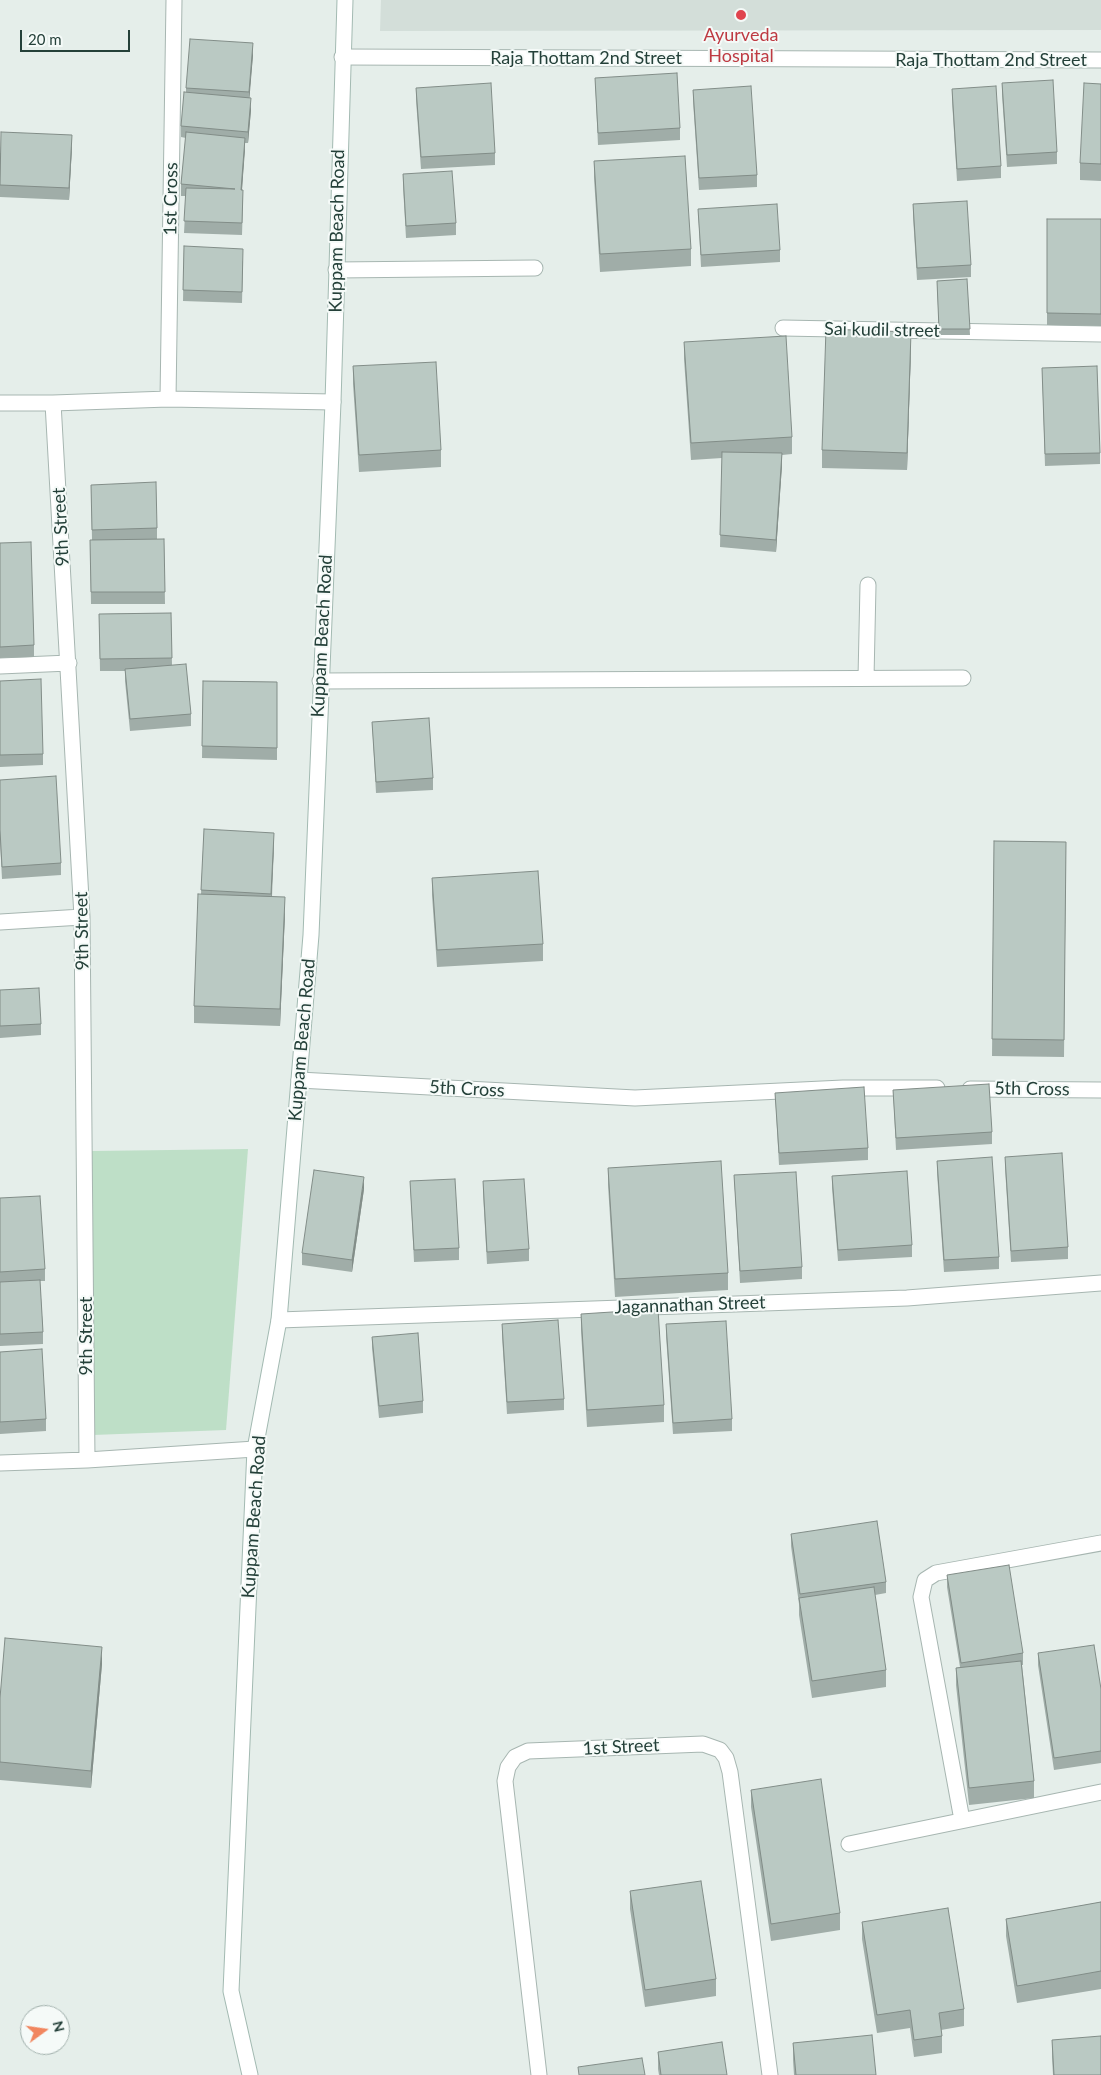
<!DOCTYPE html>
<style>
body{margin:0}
#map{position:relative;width:1101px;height:2075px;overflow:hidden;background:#e5eeea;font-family:Lato,sans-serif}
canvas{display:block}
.north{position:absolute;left:20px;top:2005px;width:50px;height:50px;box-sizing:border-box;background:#f5faf8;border:1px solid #a1b0ac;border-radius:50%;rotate:76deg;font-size:14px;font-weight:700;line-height:20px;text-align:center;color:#244039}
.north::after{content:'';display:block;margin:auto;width:18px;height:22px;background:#f1865f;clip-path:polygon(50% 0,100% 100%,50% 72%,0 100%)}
.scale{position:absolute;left:20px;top:30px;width:110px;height:22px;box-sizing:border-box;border:2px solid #244039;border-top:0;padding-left:6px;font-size:15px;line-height:18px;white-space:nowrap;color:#244039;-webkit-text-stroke:4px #f5faf8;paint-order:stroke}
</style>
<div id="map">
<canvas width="1101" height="2075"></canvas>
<div class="north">N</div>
<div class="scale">20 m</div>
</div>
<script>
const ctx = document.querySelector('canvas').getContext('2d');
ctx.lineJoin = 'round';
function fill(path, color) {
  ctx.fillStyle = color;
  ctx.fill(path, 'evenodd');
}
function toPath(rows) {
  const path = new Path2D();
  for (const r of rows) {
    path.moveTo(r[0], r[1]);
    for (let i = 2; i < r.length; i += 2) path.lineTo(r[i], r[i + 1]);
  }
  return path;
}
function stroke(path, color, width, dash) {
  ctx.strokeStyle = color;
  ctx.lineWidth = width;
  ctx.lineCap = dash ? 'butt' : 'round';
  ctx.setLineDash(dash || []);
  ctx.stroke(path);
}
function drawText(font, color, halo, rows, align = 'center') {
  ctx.font = font + ' Lato,sans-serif';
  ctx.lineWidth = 4;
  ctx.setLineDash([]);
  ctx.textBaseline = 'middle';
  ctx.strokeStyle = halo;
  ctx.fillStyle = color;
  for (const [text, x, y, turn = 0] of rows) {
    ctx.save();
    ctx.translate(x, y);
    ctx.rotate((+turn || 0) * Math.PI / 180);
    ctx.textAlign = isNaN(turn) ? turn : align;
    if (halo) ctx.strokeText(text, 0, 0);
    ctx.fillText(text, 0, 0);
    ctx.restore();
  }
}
fill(toPath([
 [381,0,1101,0,1101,30,380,31]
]), '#d3ded9');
fill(toPath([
 [248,1149,226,1430,93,1435,92,1151]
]), '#bedfc7');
const street = toPath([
 [342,57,1101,60],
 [336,270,535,268],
 [783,328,1101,334],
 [168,399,174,0],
 [0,403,53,403,168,399,333,402],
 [53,403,82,917,87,1460],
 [0,666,69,663],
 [866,678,868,585],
 [320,681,963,678],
 [0,922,82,917],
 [299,1080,635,1098,843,1088,937,1088],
 [970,1089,1101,1090],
 [279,1320,907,1298,1101,1283],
 [0,1463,87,1460,255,1449],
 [962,1820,921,1597,925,1580,936,1573,1101,1543],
 [849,1844,1101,1792],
 [539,2075,505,1781,508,1767,515,1757,528,1751,703,1744,720,1750,726,1758,730,1772,770,2075]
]);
const secondary = toPath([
 [250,2075,231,1991,255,1449,279,1320,311,935,333,402,345,0]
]);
stroke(street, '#a7b6b1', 17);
stroke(secondary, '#a3bab2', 17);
stroke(street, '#fff', 15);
stroke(secondary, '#fff', 15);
fill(toPath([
 [253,55,249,98,251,110,248,143,245,143,242,190,243,202,242,235,184,233,186,196,181,196,181,184,186,138,181,137,181,126,186,92,186,88],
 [595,78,680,128,680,140,598,145],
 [1002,83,1057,152,1057,164,1007,167,1002,95],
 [1101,84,1101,181,1080,180,1080,163],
 [416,88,495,153,495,165,421,169,416,100],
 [952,89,1001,166,1001,178,957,181,952,100],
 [693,90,757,175,757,187,699,190,693,101],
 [72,147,69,200,0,197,0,153],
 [594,161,691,249,691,266,600,272,594,178],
 [403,174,456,223,456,235,406,238,403,186],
 [913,204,971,265,971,277,917,280,913,216],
 [698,209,780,250,780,262,701,267],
 [1047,219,1101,219,1101,326,1047,325],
 [184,246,243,261,242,303,183,301],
 [967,279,970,335,939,335,937,281],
 [684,342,792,437,792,454,782,455,782,465,776,552,720,547,722,458,691,460,684,359],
 [911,349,907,470,822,468,822,450],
 [353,366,441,450,441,467,359,472,353,384],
 [1042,368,1100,453,1100,464,1045,466],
 [91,485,157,528,157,539,164,539,165,604,91,604,90,540,92,540],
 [0,543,34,645,34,657,0,658],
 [171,613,172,665,191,714,191,726,130,731,125,681,125,671,100,671,99,614],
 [0,681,43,754,43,765,0,767],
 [203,681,277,682,277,760,202,758],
 [372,722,433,778,433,790,376,793],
 [0,780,61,863,61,875,2,879,0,842],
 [204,829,274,845,272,897,285,914,280,1026,194,1023,194,1006,201,894],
 [994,841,1066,842,1064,1057,992,1056],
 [432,878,543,944,543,961,437,967,432,895],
 [0,990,41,1024,41,1035,0,1038],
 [893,1090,992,1132,992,1144,896,1150],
 [775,1093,868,1148,868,1160,779,1165],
 [1005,1157,1068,1247,1068,1259,1011,1262,1005,1168],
 [937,1161,999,1257,999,1269,944,1272,937,1173],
 [608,1168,728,1273,728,1290,615,1297,608,1185],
 [734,1175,802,1267,802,1279,740,1283],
 [832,1176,912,1245,912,1257,838,1261,832,1188],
 [410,1181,459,1248,459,1260,414,1262],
 [483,1181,529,1249,529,1261,487,1264,483,1193],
 [364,1189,352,1272,302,1265,302,1253],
 [0,1198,45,1269,45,1281,40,1281,43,1332,43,1344,0,1346],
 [581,1314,664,1405,664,1422,587,1427,581,1331],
 [502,1324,564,1399,564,1410,507,1414,502,1336],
 [666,1324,732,1419,732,1431,673,1434,666,1336],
 [372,1337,423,1401,423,1413,379,1418,372,1348],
 [0,1352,46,1419,46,1431,0,1434],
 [791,1534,886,1582,886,1593,875,1595,886,1670,886,1687,812,1698,799,1615,799,1604,791,1546],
 [947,1575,1023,1653,1023,1665,1022,1665,1034,1781,1034,1798,969,1805,956,1685,956,1668,960,1667,947,1587],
 [1038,1653,1101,1689,1101,1763,1054,1770,1038,1665],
 [102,1664,91,1788,0,1780,0,1698],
 [751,1790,840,1913,840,1930,771,1941,751,1807],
 [630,1891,716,1979,716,1996,645,2007,630,1909],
 [1101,1902,1101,1989,1017,2003,1006,1936,1006,1919],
 [862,1922,964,2009,964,2026,941,2030,942,2036,942,2053,914,2057,910,2028,877,2033,862,1939],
 [1052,2040,1101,2075,1053,2075,1052,2057],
 [793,2043,876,2075,794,2075,793,2060],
 [658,2052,727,2075,659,2075,658,2069]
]), '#a0ada8');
fill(toPath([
 [253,43,253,55,249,104,249,92],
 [251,98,251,110,248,143,248,132],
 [72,135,72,147,69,200,69,188],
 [245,138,245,150,241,202,241,190],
 [911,332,911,349,907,470,907,453],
 [782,453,782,465,776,552,776,540],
 [274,833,274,845,271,906,271,894],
 [285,897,285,914,280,1026,280,1009],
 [364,1177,364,1189,352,1272,352,1260],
 [102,1647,102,1664,91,1788,91,1771]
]), '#828d88');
const building = toPath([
 [190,39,253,43,249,92,186,88,190,39],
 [677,73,680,128,598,133,595,78,677,73],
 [1053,80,1057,152,1007,155,1002,83,1053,80],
 [491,83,495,153,421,157,416,88,491,83],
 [1084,83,1101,84,1101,164,1080,163,1084,83],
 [751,86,757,175,699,178,693,90,751,86],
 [996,86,1001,166,957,169,952,89,996,86],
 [184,92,251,98,248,132,181,126,184,92],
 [1,132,72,135,69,188,0,185,1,132],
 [186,132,245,138,241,190,243,190,242,223,184,221,186,188,235,189,181,184,186,132],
 [685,156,691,249,600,254,594,161,685,156],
 [452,171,456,223,406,226,403,174,452,171],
 [967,201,971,265,917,268,913,204,967,201],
 [777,204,780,250,701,255,698,209,777,204],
 [1047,219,1101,219,1101,314,1047,313,1047,219],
 [184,246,243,249,242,292,183,290,184,246],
 [967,279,970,329,939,329,937,281,967,279],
 [826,329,911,332,907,453,822,450,826,329],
 [786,336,792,437,691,443,684,342,786,336],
 [436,362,441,450,359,455,353,366,436,362],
 [1097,366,1100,453,1045,454,1042,368,1097,366],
 [722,452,782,453,776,540,720,535,722,452],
 [156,482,157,528,92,530,91,485,156,482],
 [164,539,165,592,91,592,90,540,164,539],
 [31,542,34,645,0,647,0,543,31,542],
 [171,613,172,658,100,659,99,614,171,613],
 [186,664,191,714,130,719,125,669,186,664],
 [41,679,43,754,0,755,0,681,41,679],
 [203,681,277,682,277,748,202,746,203,681],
 [429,718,433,778,376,782,372,722,429,718],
 [56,776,61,863,2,867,0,830,0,780,56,776],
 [204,829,274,833,271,894,201,890,204,829],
 [994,841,1066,842,1064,1040,992,1039,994,841],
 [538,871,543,944,437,950,432,878,538,871],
 [198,894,285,897,280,1009,194,1006,198,894],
 [39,988,41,1024,0,1026,0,990,39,988],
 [989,1084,992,1132,896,1138,893,1090,989,1084],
 [864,1087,868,1148,779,1153,775,1093,864,1087],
 [1062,1153,1068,1247,1011,1251,1005,1157,1062,1153],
 [992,1157,999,1257,944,1260,937,1161,992,1157],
 [721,1161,728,1273,615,1279,608,1168,721,1161],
 [314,1170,364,1177,352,1260,302,1253,314,1170],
 [907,1171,912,1245,838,1250,832,1176,907,1171],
 [796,1172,802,1267,740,1271,734,1175,796,1172],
 [455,1179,459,1248,414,1250,410,1181,455,1179],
 [524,1179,529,1249,487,1252,483,1181,524,1179],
 [40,1196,45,1269,0,1272,0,1198,40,1196],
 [40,1280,43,1332,0,1334,0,1282,40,1280],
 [658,1309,664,1405,587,1410,581,1314,658,1309],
 [558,1320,564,1399,507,1402,502,1324,558,1320],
 [726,1321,732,1419,673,1423,666,1324,726,1321],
 [418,1333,423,1401,379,1406,372,1337,418,1333],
 [42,1349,46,1419,0,1422,0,1352,42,1349],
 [877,1521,886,1582,800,1594,791,1534,877,1521],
 [1009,1565,1023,1653,961,1663,947,1575,1009,1565],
 [874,1587,886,1670,812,1681,799,1598,874,1587],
 [5,1638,102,1647,91,1771,0,1762,0,1698,5,1638],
 [1094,1645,1101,1689,1101,1751,1054,1758,1038,1653,1094,1645],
 [1021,1661,1034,1781,969,1788,956,1668,1021,1661],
 [821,1779,840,1913,771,1924,751,1790,821,1779],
 [701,1881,716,1979,645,1990,630,1891,701,1881],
 [1101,1902,1101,1971,1017,1986,1006,1919,1101,1902],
 [948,1908,964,2009,939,2013,942,2036,914,2040,910,2010,877,2015,862,1922,948,1908],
 [872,2035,876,2075,796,2075,793,2043,872,2035],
 [1101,2036,1101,2075,1054,2075,1052,2040,1101,2036],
 [722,2042,727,2075,661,2075,658,2052,722,2042],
 [642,2058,645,2075,579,2075,578,2067,642,2058]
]);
fill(building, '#bac9c3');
stroke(building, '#828d88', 1);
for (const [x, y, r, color] of [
 [741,15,6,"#e0444e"]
]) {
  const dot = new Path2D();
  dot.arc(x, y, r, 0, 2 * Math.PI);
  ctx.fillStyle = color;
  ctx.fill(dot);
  stroke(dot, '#f5faf8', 2);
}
drawText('18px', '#be3a42', '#f5faf8', [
 ["Ayurveda",741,35],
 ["Hospital",741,56]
]);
drawText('18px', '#244039', '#f5faf8', [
 ["Raja Thottam 2nd Street",586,58],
 ["Raja Thottam 2nd Street",991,60],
 ["1st Cross",171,199,-89],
 ["Kuppam Beach Road",337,231,-89],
 ["Sai kudil street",882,330,1],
 ["9th Street",61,527,-93],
 ["Kuppam Beach Road",322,636,-87],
 ["9th Street",82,931,-91],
 ["Kuppam Beach Road",302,1040,-85],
 ["5th Cross",467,1089,3],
 ["5th Cross",1032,1089,1],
 ["Jagannathan Street",690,1305,-2],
 ["9th Street",86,1336,-90],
 ["Kuppam Beach Road",254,1517,-86],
 ["1st Street",621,1747,-3]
]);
</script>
